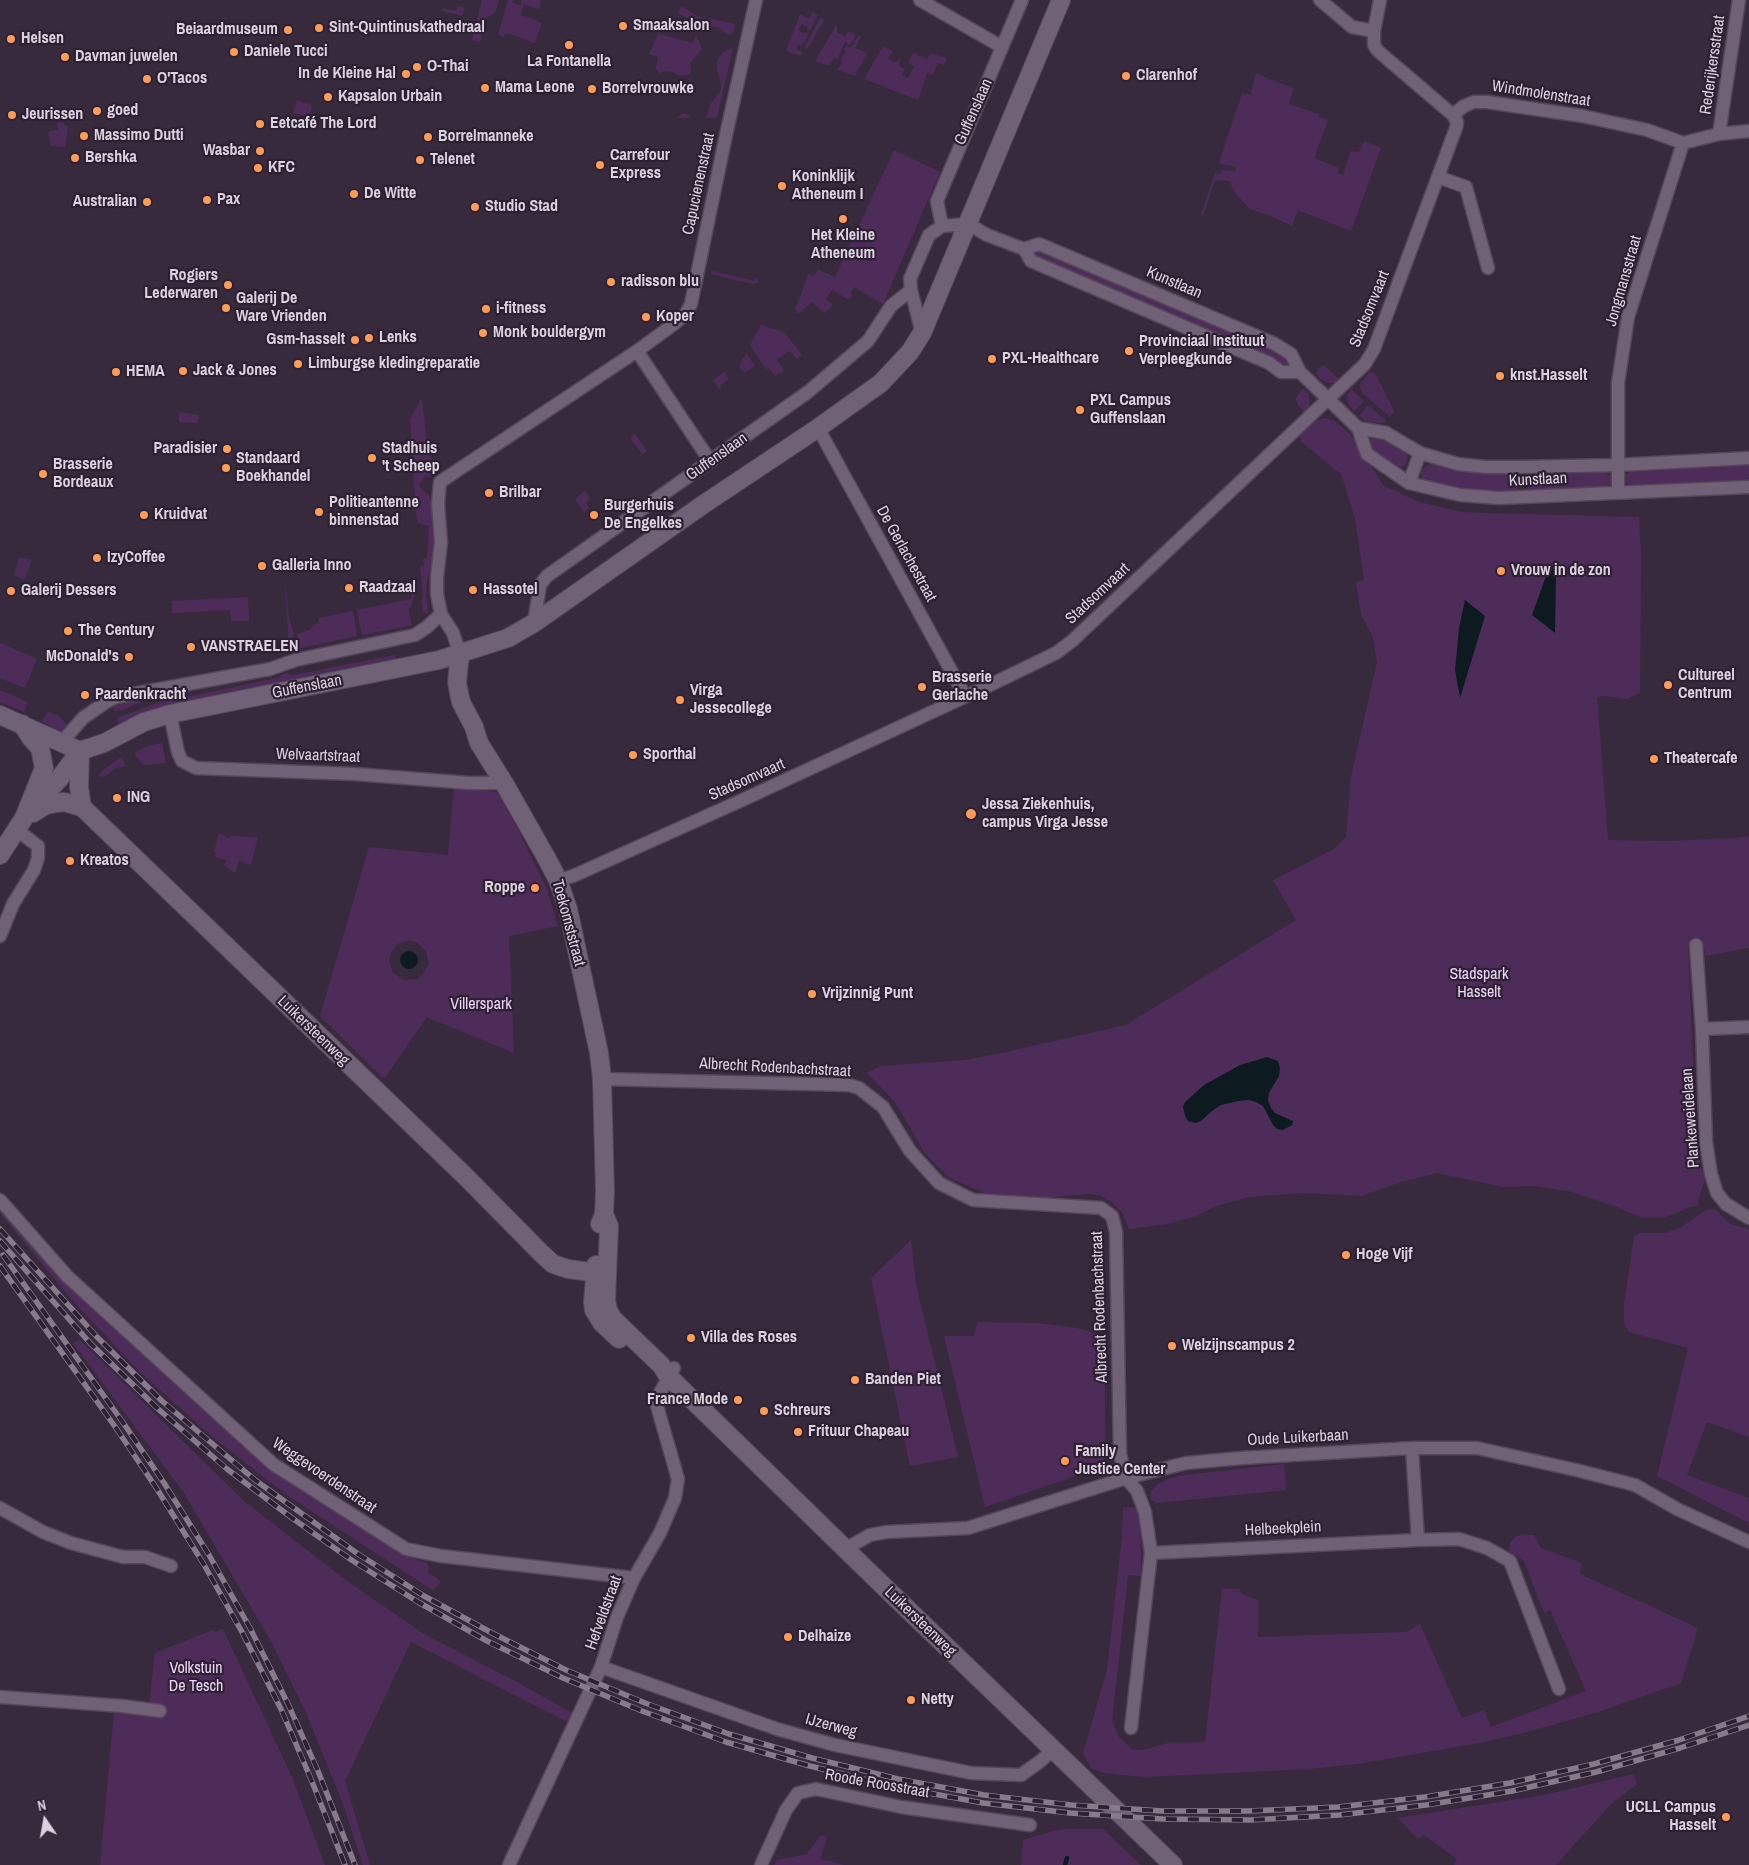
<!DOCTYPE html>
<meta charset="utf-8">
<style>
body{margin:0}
#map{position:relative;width:1749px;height:1865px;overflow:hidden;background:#382a3d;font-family:"Archivo Narrow",sans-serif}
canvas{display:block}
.north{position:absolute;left:20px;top:1795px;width:50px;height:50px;-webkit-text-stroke:4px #2e2033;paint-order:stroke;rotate:348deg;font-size:14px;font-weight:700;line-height:20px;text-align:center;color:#dbd2de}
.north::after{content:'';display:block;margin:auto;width:18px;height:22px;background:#dbd2de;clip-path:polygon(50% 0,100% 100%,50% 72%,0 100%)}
</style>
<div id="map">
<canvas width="1749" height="1865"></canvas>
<div class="north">N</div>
</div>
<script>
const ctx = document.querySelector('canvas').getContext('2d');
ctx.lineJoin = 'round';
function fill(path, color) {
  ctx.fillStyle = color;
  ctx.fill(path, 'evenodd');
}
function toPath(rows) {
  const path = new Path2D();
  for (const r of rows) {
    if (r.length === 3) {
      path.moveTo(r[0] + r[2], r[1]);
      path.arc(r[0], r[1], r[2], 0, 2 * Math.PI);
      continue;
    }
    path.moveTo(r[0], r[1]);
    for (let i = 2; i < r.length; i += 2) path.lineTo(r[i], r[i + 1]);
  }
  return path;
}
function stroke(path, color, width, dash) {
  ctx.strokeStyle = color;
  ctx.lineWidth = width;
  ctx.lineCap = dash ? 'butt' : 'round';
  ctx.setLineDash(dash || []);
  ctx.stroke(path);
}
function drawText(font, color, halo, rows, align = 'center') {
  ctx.font = font + ' "Archivo Narrow",sans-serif';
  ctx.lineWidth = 4.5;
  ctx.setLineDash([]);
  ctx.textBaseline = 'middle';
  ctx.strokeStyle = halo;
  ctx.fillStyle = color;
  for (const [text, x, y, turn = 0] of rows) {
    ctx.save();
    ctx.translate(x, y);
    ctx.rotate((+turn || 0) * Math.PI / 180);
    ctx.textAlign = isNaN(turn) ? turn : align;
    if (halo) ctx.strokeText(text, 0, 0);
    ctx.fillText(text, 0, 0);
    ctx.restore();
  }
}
fill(toPath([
 [482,0,499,0,495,13,487,17,480,42,472,40],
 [508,0,513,0,512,3,521,5,522,0,541,0,539,10,524,4,520,15,542,23,535,43,510,34,505,34,504,37,498,35],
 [458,6,465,8,462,16,442,11,443,8,456,11],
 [681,6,700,18,701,17,735,24,734,32,728,35,719,28,705,25,701,26,698,33,696,32,698,27,692,21,678,13],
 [812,12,818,15,810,30,807,30,808,27,802,24,798,30,805,34,806,32,809,33,802,45,799,44,796,49,803,53,801,56,786,51,800,14,809,19],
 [820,18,824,20,808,48,805,47],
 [837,24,837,33,845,37,849,31,856,35,850,45,845,42,837,60,834,58,829,66,815,61],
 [658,34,693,43,695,36,697,37,702,49,690,63,691,71,690,74,679,76,673,72,666,71,660,73,657,71,656,67,658,57,649,54],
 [858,36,861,37,855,48,867,53,855,76,838,70,842,62,840,60,846,51,844,50,846,46,851,48],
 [883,46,893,51,888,59,894,62,897,62,900,58,901,59,899,63,899,66,905,69,901,75,908,78,914,66,908,63,913,53,927,59,931,53,947,58,944,65,938,63,933,75,927,73,918,100,864,79],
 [733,47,717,118,677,118,682,114,687,114,690,118,706,118,711,103,721,90,721,83,717,70,717,61,722,53],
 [1256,74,1294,88,1289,104,1319,114,1319,117,1328,120,1314,158,1339,168,1337,173,1343,175,1351,151,1359,152,1364,141,1381,148,1351,231,1298,210,1292,226,1271,216,1250,209,1236,194,1229,181,1215,180,1203,216,1201,215,1215,173,1220,174,1222,170,1235,171,1236,167,1219,163,1242,93,1250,95],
 [297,101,312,105,310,117,293,113],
 [57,122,64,123,64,125,68,126,65,147,51,146,48,132,58,130],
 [894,150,940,172,883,304,854,287,850,293,852,295,849,300,832,290,826,299,833,305,825,313,812,302,798,314,795,309,808,276,807,274,814,277,818,269,835,277],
 [1038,251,1269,348,1287,358,1289,362,1287,366,1283,366,1266,354,1034,258,1032,255,1033,252],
 [712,271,755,281,756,278,759,282,754,284,726,278,711,274],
 [761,325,785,333,802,355,797,359,790,351,776,359,784,370,775,376,769,368,766,369,750,345],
 [746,353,755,366,744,373,739,366],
 [1321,366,1325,366,1339,379,1336,383,1328,383,1320,379,1316,372],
 [724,372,729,379,720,386,721,388,719,389,713,380],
 [1370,372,1376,374,1394,411,1390,417,1363,394,1359,385],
 [1304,389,1308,393,1310,402,1309,408,1304,412,1297,404,1296,398,1301,390],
 [1351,389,1364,401,1354,411,1348,403,1347,397],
 [421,399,422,400,428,452,435,465,436,471,431,477,425,476,419,485,420,488,428,494,433,506,436,549,427,580,426,591,428,614,423,612,421,601,423,598,420,567,424,566,423,559,427,558,429,526,418,523,417,516,416,516,410,419],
 [1368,405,1386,421,1383,423,1365,421,1359,416],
 [179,412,199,415,197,423,179,422],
 [1325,418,1335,421,1351,435,1384,486,1419,502,1462,512,1483,513,1639,517,1641,557,1640,693,1627,699,1605,696,1597,697,1608,840,1668,841,1738,838,1749,836,1749,948,1706,956,1703,945,1688,946,1696,1133,1700,1163,1705,1181,1698,1199,1699,1205,1688,1208,1665,1217,1640,1217,1617,1207,1568,1191,1533,1186,1503,1187,1437,1173,1401,1182,1362,1196,1303,1193,1249,1197,1216,1206,1196,1216,1168,1224,1129,1229,1123,1214,1112,1202,1100,1195,1088,1194,1030,1199,987,1194,948,1177,925,1153,895,1102,867,1073,881,1066,965,1060,1006,1052,1126,1025,1296,920,1273,880,1334,849,1346,837,1351,777,1377,662,1373,637,1361,614,1356,582,1364,580,1355,518,1341,474,1300,441,1302,439,1299,437,1317,420],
 [635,434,647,451,642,454,630,438],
 [1382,438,1405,452,1408,457,1405,465,1400,467,1374,453,1368,443,1371,439],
 [1749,463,1749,482,1635,487,1629,485,1626,481,1626,475,1634,468],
 [1433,464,1463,470,1493,474,1517,473,1519,492,1492,493,1427,482,1422,478,1421,473,1423,469,1427,465],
 [1602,469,1610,476,1611,481,1609,485,1601,489,1528,492,1527,472],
 [585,491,590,498,586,503,589,508,584,512,575,499],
 [19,557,32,560,24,580,14,575],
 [285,582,289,618,294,634,292,646,289,647],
 [409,585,413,588,414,596,411,607,408,608,412,625,362,635,357,610,412,599],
 [248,597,249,621,231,621,230,610,172,613,172,601],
 [353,611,357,636,296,649,297,634,309,630,318,622,319,618],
 [0,643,37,659,25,688,0,678],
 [393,644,394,647,296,667,296,663],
 [395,655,396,659,165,707,119,724,117,718,157,703,277,678,285,673,293,675],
 [0,690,28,702,24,712,0,702],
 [160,695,115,712,113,707,133,699],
 [48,711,60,717,68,726,62,734,42,721],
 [162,743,166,763,143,765,134,753,147,746],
 [121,757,126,766,116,768,102,778,99,775,102,771],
 [454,786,500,793,546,887,558,926,509,936,514,1053,427,1017,384,1079,320,1016,369,847,448,855],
 [410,940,417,942,426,951,429,964,422,975,417,979,404,980,393,973,389,961,390,955,397,944],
 [219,833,229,838,230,836,258,837,251,865,239,861,235,873,224,865,227,860,215,857,216,852,214,852],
 [0,1206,68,1284,183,1392,271,1470,402,1554,428,1564,429,1574,437,1578,441,1583,432,1590,287,1495,216,1440,139,1371,71,1299,0,1213],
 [1715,1209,1730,1224,1749,1229,1749,1437,1707,1422,1687,1475,1749,1498,1749,1523,1657,1476,1688,1348,1629,1332,1624,1323,1624,1303,1634,1237,1639,1233,1666,1233,1680,1228,1706,1210],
 [911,1240,916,1285,958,1457,910,1466,871,1278],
 [978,1322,1036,1323,1077,1328,1105,1336,1105,1466,985,1507,944,1336,973,1336],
 [80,1340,245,1502,347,1581,424,1634,517,1682,574,1714,569,1723,411,1642,345,1781,370,1865,363,1865,343,1804,307,1715,272,1643,184,1493,73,1343],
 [1284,1464,1286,1490,1156,1503,1151,1499,1151,1491,1158,1484,1170,1478,1185,1475],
 [1123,1507,1137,1508,1140,1515,1141,1576,1128,1575,1112,1721,1119,1737,1133,1750,1143,1750,1168,1743,1205,1742,1222,1588,1239,1589,1243,1595,1258,1600,1258,1637,1406,1632,1420,1624,1462,1718,1484,1710,1491,1727,1586,1691,1550,1610,1544,1613,1524,1561,1509,1551,1510,1543,1515,1537,1521,1535,1534,1535,1541,1548,1582,1563,1580,1574,1698,1628,1681,1683,1595,1713,1523,1733,1479,1743,1358,1764,1310,1769,1145,1777,1103,1773,1091,1768,1083,1753,1107,1670,1122,1537],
 [223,1629,292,1777,325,1865,100,1865,114,1712,149,1705,155,1653,213,1630,215,1632],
 [1633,1774,1637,1784,1611,1804,1556,1865,1454,1865,1457,1859,1424,1835,1418,1839,1398,1818,1544,1795],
 [1065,1829,1103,1829,1141,1865,1021,1865,1023,1840,1053,1831],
 [820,1836,827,1836,821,1859,844,1865,774,1865,777,1860,807,1854]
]), '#4e2c5a');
fill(toPath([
 [1550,565,1556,572,1555,633,1532,615],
 [1465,600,1485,616,1460,698,1455,670,1459,628],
 [409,960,9],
 [1267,1057,1278,1061,1280,1068,1279,1076,1269,1093,1268,1100,1271,1108,1275,1113,1293,1121,1292,1125,1283,1130,1277,1129,1273,1125,1263,1106,1256,1102,1249,1100,1238,1101,1221,1105,1212,1111,1201,1121,1195,1123,1188,1121,1185,1116,1183,1107,1185,1102,1204,1085,1240,1065]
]), '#0d1b20');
stroke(toPath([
 [1065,1865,1067,1858]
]), '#0d1b20', 4.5);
const street = toPath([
 [920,0,1002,47],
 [1320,0,1352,27,1374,31],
 [1453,115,1464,106,1474,102,1487,102,1582,116,1647,130,1683,143,1719,134,1749,131],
 [1719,134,1739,0],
 [1438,177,1466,187,1488,268],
 [942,226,937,201,1022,0],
 [1024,249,1031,261,1269,363,1281,372,1300,372],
 [922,333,911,290,910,279,929,235,942,226,968,224,987,235,1024,249,1039,244,1275,344,1291,354,1300,372,1358,428,1367,454,1409,483,1460,495,1500,498,1749,487],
 [637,351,710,461],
 [818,428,965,696],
 [1358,428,1386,433,1420,453,1458,464,1486,467,1522,467,1617,465,1749,458],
 [1409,483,1420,453],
 [1618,492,1618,383,1628,317,1683,143],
 [534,623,540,585,547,576,808,392,868,341,891,306,911,290],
 [460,654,453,633,441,614,437,594,437,577,441,542,438,504,440,482,637,351,674,324,687,312,691,304,726,135,756,0],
 [170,714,178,752,182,761,196,768,355,774,469,783,504,783],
 [62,742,83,718,106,702,116,697,270,669,296,660,415,635,427,627,441,614],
 [558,880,573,876,738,802,986,687,1056,653,1072,641,1365,364,1374,349,1456,128,1457,122,1453,115,1378,51,1374,45,1374,31,1380,0],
 [0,936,13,904,34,870,38,858,38,846,17,830],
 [1696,945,1702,1029,1706,1142,1711,1174,1717,1193,1726,1204,1749,1218],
 [1702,1029,1749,1027],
 [602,1079,849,1085,859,1088,883,1107,910,1151,939,1183,973,1200,1101,1208,1112,1216,1116,1232,1120,1454,1126,1478,1137,1491,1145,1512,1151,1553,1131,1728],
 [0,1200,67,1276,273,1464,406,1549,441,1556,634,1578],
 [1412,1448,1418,1540],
 [0,1508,43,1532,71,1543,123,1557,145,1557,171,1566],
 [845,1549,870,1535,886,1532,968,1528,1126,1478,1186,1463,1242,1458,1412,1448,1477,1448,1576,1470,1635,1485,1677,1509,1749,1542],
 [1151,1553,1418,1540,1459,1539,1487,1548,1510,1561,1559,1689],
 [601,1667,777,1729,835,1745,971,1773,1021,1775,1038,1763,1052,1751],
 [0,1697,122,1706,160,1711],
 [509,1865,601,1667,617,1617,634,1578,660,1533,675,1498,678,1479,657,1406,660,1393,674,1368],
 [761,1865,786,1810,798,1793,816,1789,901,1807,1030,1825]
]);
const secondary = toPath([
 [460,654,457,682,459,693,461,702,474,727,479,743,504,783,547,859,558,880,568,909,599,1053,602,1079,605,1192,604,1214,600,1224],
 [0,715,80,751],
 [80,751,104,743,144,722,170,714,439,660,508,638,534,623,704,504,818,428,881,383,910,352,922,333,1061,0],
 [80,751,79,787,82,807,465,1176,541,1253,553,1264,568,1269,606,1274],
 [32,808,59,779,80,751],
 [33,813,46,805,57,803,64,802,82,807],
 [0,855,24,818,44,768,40,748,31,738,22,724],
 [604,1214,609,1226,606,1301,608,1310,613,1319,661,1365,668,1376,871,1574,1173,1865],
 [596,1265,593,1302,594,1310,602,1323,619,1339]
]);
stroke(street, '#544858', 15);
stroke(secondary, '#544858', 20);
stroke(street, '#716177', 12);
stroke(secondary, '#716177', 18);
const rail = toPath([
 [0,1229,97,1337,162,1401,255,1480,358,1554,424,1596,492,1633,566,1670,645,1703,729,1734,812,1758,898,1779,984,1795,1071,1805,1162,1811,1249,1811,1338,1807,1425,1797,1510,1783,1594,1764,1679,1740,1749,1716],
 [0,1241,90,1343,157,1408,227,1469,292,1518,353,1561,418,1602,487,1641,563,1678,642,1711,726,1742,810,1766,896,1787,983,1803,1070,1813,1163,1819,1251,1820,1339,1815,1426,1805,1512,1791,1596,1772,1680,1748,1749,1725],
 [3,1255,122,1421,164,1483,209,1555,250,1628,288,1704,318,1771,355,1865],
 [0,1266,116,1428,157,1489,203,1563,242,1632,281,1709,311,1779,345,1865]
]);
stroke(rail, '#877b8b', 5.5);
stroke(rail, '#2e2033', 4, [11]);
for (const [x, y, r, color] of [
 [623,26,5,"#fe9c57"],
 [319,28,5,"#fe9c57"],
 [288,30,5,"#fe9c57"],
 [11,39,5,"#fe9c57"],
 [569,45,5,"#fe9c57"],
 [234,52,5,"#fe9c57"],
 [65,57,5,"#fe9c57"],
 [417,67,5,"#fe9c57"],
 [406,74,5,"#fe9c57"],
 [1126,76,5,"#fe9c57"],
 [147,79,5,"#fe9c57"],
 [485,88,5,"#fe9c57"],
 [592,89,5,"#fe9c57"],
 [328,97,5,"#fe9c57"],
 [97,111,5,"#fe9c57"],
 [12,115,5,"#fe9c57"],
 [260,124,5,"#fe9c57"],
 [84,136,5,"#fe9c57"],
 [428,137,5,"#fe9c57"],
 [260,151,5,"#fe9c57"],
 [75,158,5,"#fe9c57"],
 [420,160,5,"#fe9c57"],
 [600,165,5,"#fe9c57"],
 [258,168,5,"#fe9c57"],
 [782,186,5,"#fe9c57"],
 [354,194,5,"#fe9c57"],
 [207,200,5,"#fe9c57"],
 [147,202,5,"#fe9c57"],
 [475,207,5,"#fe9c57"],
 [843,219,5,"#fe9c57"],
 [611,282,5,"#fe9c57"],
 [228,285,5,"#fe9c57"],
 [226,308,5,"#fe9c57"],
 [486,309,5,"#fe9c57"],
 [646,317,5,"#fe9c57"],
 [483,333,5,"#fe9c57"],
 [369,338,5,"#fe9c57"],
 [355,340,5,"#fe9c57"],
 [1129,351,5,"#fe9c57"],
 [992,359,5,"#fe9c57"],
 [298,364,5,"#fe9c57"],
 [183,371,5,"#fe9c57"],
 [116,372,5,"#fe9c57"],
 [1500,376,5,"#fe9c57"],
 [1080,410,5,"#fe9c57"],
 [227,449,5,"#fe9c57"],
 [372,458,5,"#fe9c57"],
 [226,468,5,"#fe9c57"],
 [43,474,5,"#fe9c57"],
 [489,493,5,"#fe9c57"],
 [319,512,5,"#fe9c57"],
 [144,515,5,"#fe9c57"],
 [594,515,5,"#fe9c57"],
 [97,558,5,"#fe9c57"],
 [262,566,5,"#fe9c57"],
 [1501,571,5,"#fe9c57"],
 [349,588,5,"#fe9c57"],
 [473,590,5,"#fe9c57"],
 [11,591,5,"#fe9c57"],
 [68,631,5,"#fe9c57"],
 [191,647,5,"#fe9c57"],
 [129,657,5,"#fe9c57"],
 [1668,685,5,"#fe9c57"],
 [922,687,5,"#fe9c57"],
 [85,695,5,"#fe9c57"],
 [680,700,5,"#fe9c57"],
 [633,755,5,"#fe9c57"],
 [1654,759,5,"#fe9c57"],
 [117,798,5,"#fe9c57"],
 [971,814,6,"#fe9c57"],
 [70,861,5,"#fe9c57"],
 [535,888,5,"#fe9c57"],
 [812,994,5,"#fe9c57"],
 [1346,1255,5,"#fe9c57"],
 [691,1338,5,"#fe9c57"],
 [1172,1346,5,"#fe9c57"],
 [855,1380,5,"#fe9c57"],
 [738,1400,5,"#fe9c57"],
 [764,1411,5,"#fe9c57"],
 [798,1432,5,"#fe9c57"],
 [1065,1461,5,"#fe9c57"],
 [788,1637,5,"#fe9c57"],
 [911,1700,5,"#fe9c57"],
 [1726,1817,5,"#fe9c57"]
]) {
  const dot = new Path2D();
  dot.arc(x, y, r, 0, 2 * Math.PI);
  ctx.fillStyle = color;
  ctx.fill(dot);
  stroke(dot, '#2e2033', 2);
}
drawText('bold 16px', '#dbd2de', '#2e2033', [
 ["Smaaksalon",633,26],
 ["Sint-Quintinuskathedraal",329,28],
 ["Beiaardmuseum",278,30,"right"],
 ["Helsen",21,39],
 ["Daniele Tucci",244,52],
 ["Davman juwelen",75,57],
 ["La Fontanella",569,62,"center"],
 ["O-Thai",427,67],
 ["In de Kleine Hal",396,74,"right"],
 ["Clarenhof",1136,76],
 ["O'Tacos",157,79],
 ["Mama Leone",495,88],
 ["Borrelvrouwke",602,89],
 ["Kapsalon Urbain",338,97],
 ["goed",107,111],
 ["Jeurissen",22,115],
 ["Eetcafé The Lord",270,124],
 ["Massimo Dutti",94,136],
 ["Borrelmanneke",438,137],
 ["Wasbar",250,151,"right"],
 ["Carrefour",610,156],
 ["Express",610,174],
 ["Bershka",85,158],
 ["Telenet",430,160],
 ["KFC",268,168],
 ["Koninklijk",792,177],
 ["Atheneum I",792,195],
 ["De Witte",364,194],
 ["Pax",217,200],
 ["Australian",137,202,"right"],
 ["Studio Stad",485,207],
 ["Het Kleine",843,236,"center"],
 ["Atheneum",843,254,"center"],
 ["Rogiers",218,276,"right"],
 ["Lederwaren",218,294,"right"],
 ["radisson blu",621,282],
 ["Galerij De",236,299],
 ["Ware Vrienden",236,317],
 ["i-fitness",496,309],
 ["Koper",656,317],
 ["Monk bouldergym",493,333],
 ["Lenks",379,338],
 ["Gsm-hasselt",345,340,"right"],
 ["Provinciaal Instituut",1139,342],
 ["Verpleegkunde",1139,360],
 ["PXL-Healthcare",1002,359],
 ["Limburgse kledingreparatie",308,364],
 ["Jack & Jones",193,371],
 ["HEMA",126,372],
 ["knst.Hasselt",1510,376],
 ["PXL Campus",1090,401],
 ["Guffenslaan",1090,419],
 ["Paradisier",217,449,"right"],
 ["Stadhuis",382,449],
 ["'t Scheep",382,467],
 ["Standaard",236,459],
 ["Boekhandel",236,477],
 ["Brasserie",53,465],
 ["Bordeaux",53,483],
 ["Brilbar",499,493],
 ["Politieantenne",329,503],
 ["binnenstad",329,521],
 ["Burgerhuis",604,506],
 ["De Engelkes",604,524],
 ["Kruidvat",154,515],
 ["IzyCoffee",107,558],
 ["Galleria Inno",272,566],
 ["Vrouw in de zon",1511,571],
 ["Raadzaal",359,588],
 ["Hassotel",483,590],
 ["Galerij Dessers",21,591],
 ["The Century",78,631],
 ["VANSTRAELEN",201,647],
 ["McDonald's",119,657,"right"],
 ["Cultureel",1678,676],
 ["Centrum",1678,694],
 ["Brasserie",932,678],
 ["Gerlache",932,696],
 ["Virga",690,691],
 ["Jessecollege",690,709],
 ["Paardenkracht",95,695],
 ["Sporthal",643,755],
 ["Theatercafe",1664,759],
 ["ING",127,798],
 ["Jessa Ziekenhuis,",982,805],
 ["campus Virga Jesse",982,823],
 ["Kreatos",80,861],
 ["Roppe",525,888,"right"],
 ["Vrijzinnig Punt",822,994],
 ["Hoge Vijf",1356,1255],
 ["Villa des Roses",701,1338],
 ["Welzijnscampus 2",1182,1346],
 ["Banden Piet",865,1380],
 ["France Mode",728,1400,"right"],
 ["Schreurs",774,1411],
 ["Frituur Chapeau",808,1432],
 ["Family",1075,1452],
 ["Justice Center",1075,1470],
 ["Delhaize",798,1637],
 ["Netty",921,1700],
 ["UCLL Campus",1716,1808,"right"],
 ["Hasselt",1716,1826,"right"]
], 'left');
drawText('16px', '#dbd2de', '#2e2033', [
 ["Rederijkersstraat",1713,65,-82],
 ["Windmolenstraat",1541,94,9],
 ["Guffenslaan",974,112,-66],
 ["Capucienenstraat",699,184,-78],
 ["Jongmansstraat",1624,281,-74],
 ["Kunstlaan",1174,283,23],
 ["Stadsomvaart",1370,309,-68],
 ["Guffenslaan",717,457,-35],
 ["Kunstlaan",1538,480,-3],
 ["De Gerlachestraat",906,554,61],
 ["Stadsomvaart",1098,594,-43],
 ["Guffenslaan",307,687,-11],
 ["Welvaartstraat",318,756,2],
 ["Stadsomvaart",747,780,-24],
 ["Toekomststraat",568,923,75],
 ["Luikersteenweg",313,1031,44],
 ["Albrecht Rodenbachstraat",775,1068,3],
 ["Plankeweidelaan",1691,1118,-94],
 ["Albrecht Rodenbachstraat",1100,1307,-92],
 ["Oude Luikerbaan",1298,1438,-3],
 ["Weggevoerdenstraat",324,1476,34],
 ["Helbeekplein",1283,1529,-3],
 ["Hefveldstraat",604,1613,-70],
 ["Luikersteenweg",920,1622,44],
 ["IJzerweg",831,1726,15],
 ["Roode Roosstraat",877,1784,10]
]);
drawText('16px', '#eed4f8', '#2e2033', [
 ["Stadspark",1479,975],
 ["Hasselt",1479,993],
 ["Villerspark",481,1005],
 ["Volkstuin",196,1669],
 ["De Tesch",196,1687]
]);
</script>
